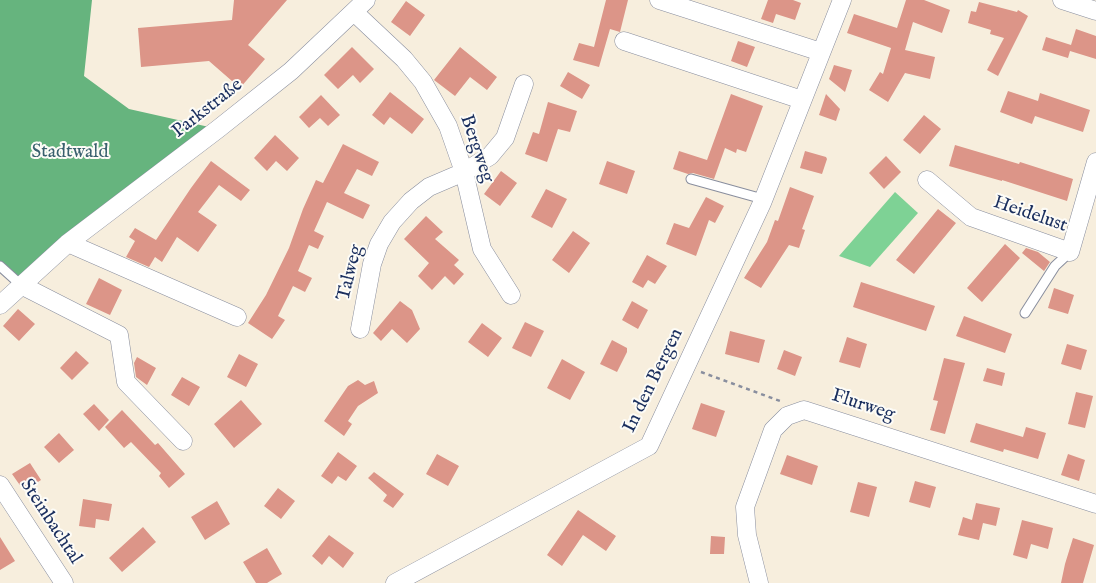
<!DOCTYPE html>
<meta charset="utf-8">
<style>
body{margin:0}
canvas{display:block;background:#f7eedd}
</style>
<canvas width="1096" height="583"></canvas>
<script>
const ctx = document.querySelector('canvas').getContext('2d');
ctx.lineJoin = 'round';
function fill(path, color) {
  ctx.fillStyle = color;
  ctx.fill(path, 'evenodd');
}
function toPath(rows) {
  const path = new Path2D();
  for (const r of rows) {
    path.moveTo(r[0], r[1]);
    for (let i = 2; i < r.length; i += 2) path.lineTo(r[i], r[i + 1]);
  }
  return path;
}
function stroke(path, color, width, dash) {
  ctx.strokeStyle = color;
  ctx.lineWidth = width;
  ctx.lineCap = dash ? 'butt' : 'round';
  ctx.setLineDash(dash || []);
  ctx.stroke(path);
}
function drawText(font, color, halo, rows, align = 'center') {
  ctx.font = font + ' "IM FELL English",serif';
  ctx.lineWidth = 4;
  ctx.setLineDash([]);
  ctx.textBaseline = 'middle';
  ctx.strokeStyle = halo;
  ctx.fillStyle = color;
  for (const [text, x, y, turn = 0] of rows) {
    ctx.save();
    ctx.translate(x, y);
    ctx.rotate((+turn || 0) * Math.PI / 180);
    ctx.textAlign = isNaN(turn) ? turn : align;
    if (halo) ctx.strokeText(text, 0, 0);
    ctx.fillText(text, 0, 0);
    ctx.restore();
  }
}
fill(toPath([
 [895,192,918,213,870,267,839,256]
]), '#7ed295');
fill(toPath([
 [0,0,92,0,84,76,129,109,218,129,21,285,0,266]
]), '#66b47e');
fill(toPath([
 [234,0,287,0,248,45,265,59,240,88,209,61,141,67,138,28,232,20],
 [606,0,628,0,620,32,610,29,599,67,573,60,579,43,594,47],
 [768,0,793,0,801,3,795,20,776,14,773,23,761,19],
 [906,0,924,0,950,10,942,33,913,22,905,50,935,57,930,79,905,73,888,102,869,90,880,72,883,74,891,48,847,33,854,14,897,28],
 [406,1,425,15,410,36,391,22],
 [979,2,1017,12,1018,10,1028,16,998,76,987,70,1004,38,990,34,991,30,968,23,971,11,976,12],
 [1076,29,1096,36,1096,59,1070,51,1068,58,1042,50,1046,37,1071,45],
 [738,41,755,47,747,67,731,61],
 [352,47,374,69,360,83,353,75,338,89,324,75],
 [460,47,497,77,487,90,470,77,455,96,434,80],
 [834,65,852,70,845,92,829,79],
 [568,72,590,85,582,99,560,86],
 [1008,91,1038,101,1040,93,1090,110,1083,132,1035,116,1032,124,1000,112],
 [390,92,424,119,412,134,390,117,384,125,372,115],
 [731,94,763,106,746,152,737,149,736,153,725,148,714,179,693,173,688,174,673,169,679,151,707,160],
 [826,94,840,109,836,121,819,115],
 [321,95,340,115,328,126,320,118,309,128,299,117],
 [548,102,577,111,570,132,558,129,547,162,525,154,533,132,539,134],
 [924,115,941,129,920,154,903,140],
 [275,135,299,158,287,171,276,161,267,171,254,158],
 [343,144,379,162,372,176,357,169,344,193,370,205,363,219,327,202,314,231,324,236,318,249,309,245,298,271,312,278,305,292,293,286,278,316,285,320,272,339,248,323,266,295,289,248,303,209,316,180,323,183],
 [955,145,1019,164,1020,162,1073,179,1067,201,1002,180,1002,181,949,166],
 [805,151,826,157,827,159,822,174,800,168],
 [886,156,901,172,884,189,869,173],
 [211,161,250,190,241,201,219,185,198,212,217,225,198,252,177,237,162,262,155,257,149,267,126,257,135,241,129,237,135,228,156,240,191,188],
 [607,161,635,171,627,194,599,184],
 [501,171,517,183,500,206,484,194],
 [790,187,814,196,802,229,805,230,799,248,789,245,761,288,744,278,767,242,775,220,778,221],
 [546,189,567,199,552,228,531,217],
 [706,197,724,206,715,223,709,220,696,256,666,244,674,223,689,228],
 [938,209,956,223,914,274,896,260],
 [426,216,443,232,435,239,459,260,454,265,464,274,454,285,445,276,432,290,418,276,429,263,404,239],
 [573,231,590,243,569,273,552,260],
 [1005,244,1020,258,982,302,967,288],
 [1026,248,1038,252,1050,262,1044,271,1022,253],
 [647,255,667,266,655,284,648,280,643,288,632,282],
 [99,278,122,290,110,315,86,304],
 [861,282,935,306,926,331,853,307],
 [1054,288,1074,295,1068,314,1048,308],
 [400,301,412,310,420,329,407,343,392,329,381,341,373,333],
 [632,301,648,310,638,329,622,320],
 [18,309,35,324,19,341,3,326],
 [964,316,1012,334,1005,353,956,336],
 [525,322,544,331,531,357,512,348],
 [482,323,502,338,488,357,468,342],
 [730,331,765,340,759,363,725,354],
 [847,337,867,344,860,368,839,362],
 [612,340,627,348,627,352,617,372,600,364],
 [1067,344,1087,350,1081,370,1061,364],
 [784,350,802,357,795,376,777,369],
 [76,351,89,363,72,380,60,368],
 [239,354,258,364,246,387,227,377],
 [137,357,156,368,147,385,136,377,134,363],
 [944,358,965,363,945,434,930,430,938,401,933,400],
 [562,359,585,372,570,400,547,388],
 [987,368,1005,373,1002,386,983,381],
 [182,377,200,387,189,406,171,395],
 [358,380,365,385,374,381,378,393,358,406,348,421,352,424,344,436,324,421,348,386],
 [1076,392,1093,396,1085,428,1068,424],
 [241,400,262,424,234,448,214,424],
 [701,403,725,411,716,437,692,429],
 [94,404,109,420,99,431,83,414],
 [122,410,155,445,158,443,185,474,169,488,159,476,161,473,131,442,124,448,105,427],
 [976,423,1023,437,1026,427,1046,433,1038,459,1004,449,1003,452,970,442],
 [59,433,74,450,59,463,44,447],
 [338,452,357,466,346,481,338,476,332,484,321,476],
 [437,454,459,466,448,486,426,474],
 [1068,454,1085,460,1079,481,1061,475],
 [787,455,818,466,812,485,780,474],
 [30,463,41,480,24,491,12,474],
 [374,472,404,494,393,508,383,501,387,495,368,478],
 [915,481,936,487,930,508,909,502],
 [858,482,877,487,869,517,850,512],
 [278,488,295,501,281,519,264,506],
 [83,499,112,504,109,521,96,519,95,528,79,526],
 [217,501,230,524,205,540,191,517],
 [976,503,1000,508,996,526,983,523,979,540,958,535,963,517,972,520],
 [578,510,616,536,606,551,583,535,562,566,547,555],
 [1022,520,1053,528,1048,549,1031,544,1027,559,1013,555],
 [143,527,156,542,122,572,109,558],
 [329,535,354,553,343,568,329,556,322,565,312,556],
 [711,536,725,537,724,554,710,554],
 [0,537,15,561,0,570],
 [1073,538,1094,545,1083,583,1061,583,1065,564],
 [267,548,282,574,267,583,256,583,243,562]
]), '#dc9588');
const service = toPath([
 [691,179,763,199],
 [0,266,21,285],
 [1025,313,1055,266,1070,252]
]);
const minor = toPath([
 [659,0,821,52],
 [1062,0,1096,11],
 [354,12,404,59,423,82,448,126,464,172,482,249,511,295],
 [624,41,802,100],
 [927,180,971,217,1070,252,1096,162],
 [68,243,237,317],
 [21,285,119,335,126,382,183,441],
 [0,305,68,243,218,129,291,71,366,0],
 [360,329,372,264,379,244,392,222,411,201,429,187,464,172,490,156,505,138,524,84],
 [0,485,64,583],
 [395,583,649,446,762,203,842,0],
 [759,583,747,535,745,507,773,430,787,416,804,410,1096,504]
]);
stroke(service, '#898e9e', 11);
stroke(minor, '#898e9e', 19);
stroke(toPath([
 [701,372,780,401]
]), '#898e9e', 2.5, [4, 4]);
stroke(service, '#fff', 9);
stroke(minor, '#fff', 18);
drawText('19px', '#1b2f5e', '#fdfcf7', [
 ["Parkstraße",208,109,-38],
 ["Bergweg",476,149,71],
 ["Heidelust",1030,215,19],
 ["Talweg",351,273,-76],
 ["In den Bergen",654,381,-64],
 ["Flurweg",863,406,18],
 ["Steinbachtal",50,522,57]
]);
drawText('19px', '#39606e', '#fdfcf7', [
 ["Stadtwald",70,153]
]);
</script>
